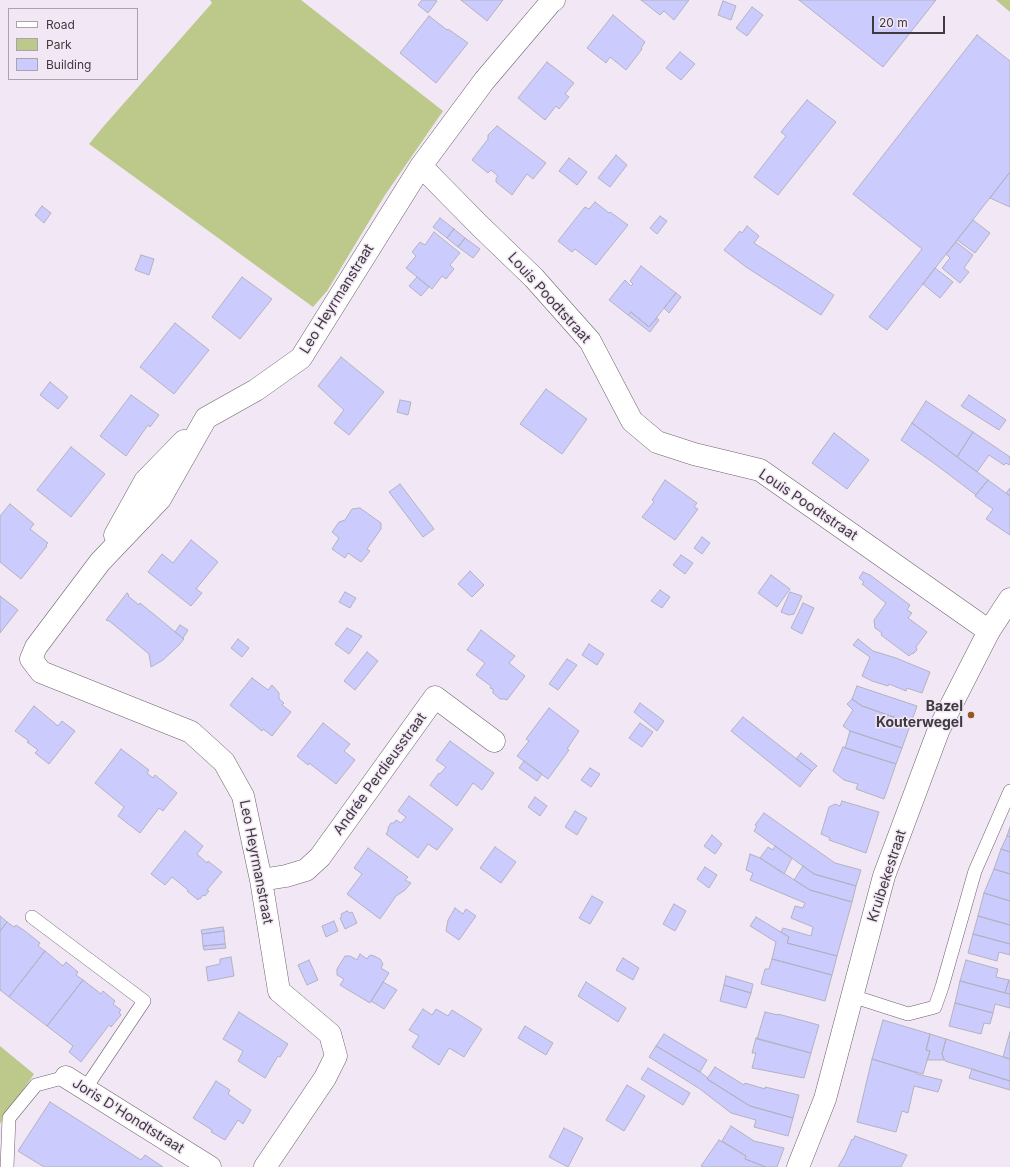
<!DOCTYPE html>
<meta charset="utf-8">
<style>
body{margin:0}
#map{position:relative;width:1010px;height:1167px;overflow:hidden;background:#f2e7f4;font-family:Inter,sans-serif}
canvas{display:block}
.legend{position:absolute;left:8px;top:8px;width:130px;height:72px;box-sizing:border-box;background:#f2e7f4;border:1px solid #aaa2ac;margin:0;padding:5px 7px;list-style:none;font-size:12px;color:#3f3a3f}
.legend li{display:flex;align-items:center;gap:8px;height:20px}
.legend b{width:20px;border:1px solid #aaa2ac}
.scale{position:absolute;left:872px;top:16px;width:73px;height:18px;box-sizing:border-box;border:2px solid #3f3a3f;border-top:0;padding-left:5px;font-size:12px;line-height:14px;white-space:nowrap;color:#3f3a3f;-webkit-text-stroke:3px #f2e7f4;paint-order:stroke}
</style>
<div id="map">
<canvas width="1010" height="1167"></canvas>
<ul class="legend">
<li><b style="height:5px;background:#fff"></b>Road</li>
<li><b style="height:11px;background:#bdc88b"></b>Park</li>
<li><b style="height:11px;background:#cbcbfd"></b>Building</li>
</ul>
<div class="scale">20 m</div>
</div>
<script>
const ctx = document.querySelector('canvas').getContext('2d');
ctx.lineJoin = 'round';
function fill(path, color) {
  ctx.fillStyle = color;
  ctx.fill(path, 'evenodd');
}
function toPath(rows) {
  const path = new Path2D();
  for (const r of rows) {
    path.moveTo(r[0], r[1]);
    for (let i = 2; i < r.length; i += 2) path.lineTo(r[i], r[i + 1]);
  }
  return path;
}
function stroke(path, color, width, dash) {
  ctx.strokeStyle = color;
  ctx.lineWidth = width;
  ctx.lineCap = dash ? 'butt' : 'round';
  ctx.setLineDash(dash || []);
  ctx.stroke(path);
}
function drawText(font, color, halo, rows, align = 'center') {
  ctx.font = font + ' Inter,sans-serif';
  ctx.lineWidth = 3;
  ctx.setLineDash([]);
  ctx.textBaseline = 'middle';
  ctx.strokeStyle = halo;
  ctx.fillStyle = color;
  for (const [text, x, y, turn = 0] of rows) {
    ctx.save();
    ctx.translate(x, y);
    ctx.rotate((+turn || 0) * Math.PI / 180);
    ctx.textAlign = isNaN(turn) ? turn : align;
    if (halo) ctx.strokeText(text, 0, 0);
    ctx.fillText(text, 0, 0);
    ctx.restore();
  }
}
fill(toPath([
 [210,0,301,0,443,111,385,195,327,291,313,307,89,144,103,127,212,3],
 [996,0,1010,0,1010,12],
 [0,1046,34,1074,0,1124]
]), '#bdc88b');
const building = toPath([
 [422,0,435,0,437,1,428,13,418,5,422,0],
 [461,0,503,0,487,21,461,0],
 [641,0,689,0,674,20,664,11,660,15,641,0],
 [799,0,936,0,883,67,799,0],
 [723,1,736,6,731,20,718,15,723,1],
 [752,7,763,15,747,36,736,28,752,7],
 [613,15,645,42,641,48,642,49,626,70,610,57,606,63,587,48,613,15],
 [429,16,447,30,448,29,468,43,436,83,400,53,429,16],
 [977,35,1010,61,1010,172,887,330,869,317,922,249,853,194,977,35],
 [680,52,695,64,681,80,666,68,680,52],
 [547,62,574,83,565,94,569,97,559,109,556,106,545,120,518,98,547,62],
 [807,100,836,122,778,195,754,177,786,136,781,132,807,100],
 [497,126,546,163,533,179,527,174,512,195,496,182,496,179,498,176,491,170,488,173,472,160,488,139,488,135,497,126],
 [616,155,627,165,610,187,598,178,616,155],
 [569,158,587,172,577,185,559,171,569,158],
 [1010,172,1010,207,990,198,1010,172],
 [595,202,609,213,610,212,628,225,596,265,575,249,572,252,558,241,585,207,589,209,595,202],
 [42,206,51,213,44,223,35,215,42,206],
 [660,216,667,221,657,234,650,228,660,216],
 [440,218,454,229,447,238,433,227,440,218],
 [973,220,990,233,975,253,957,240,973,220],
 [747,226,759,236,754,243,834,295,821,315,746,267,724,250,740,231,742,233,747,226],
 [454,229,465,238,458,247,447,238,454,229],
 [434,232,460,253,450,265,454,269,446,279,442,276,432,289,406,268,416,256,412,252,420,242,425,245,434,232],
 [465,238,480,249,473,258,458,247,465,238],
 [956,242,973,255,964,268,969,272,960,283,942,268,950,258,946,254,956,242],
 [141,255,154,259,149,275,135,270,141,255],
 [641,266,676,293,649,327,631,312,628,315,609,300,625,280,631,286,633,284,630,281,641,266],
 [935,268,953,282,940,298,923,284,935,268],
 [242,277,272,299,240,339,212,317,242,277],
 [417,277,429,287,421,296,409,286,417,277],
 [676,293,681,297,669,313,664,308,676,293],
 [631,312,649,327,657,318,659,320,650,332,628,315,631,312],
 [175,323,209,350,174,394,140,367,175,323],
 [341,357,384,392,349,435,334,423,344,410,318,386,341,357],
 [50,382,68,397,58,409,40,395,50,382],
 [546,389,587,419,562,454,520,424,546,389],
 [131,395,159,415,150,427,148,425,126,456,100,436,131,395],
 [969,395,1006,420,999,430,961,406,969,395],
 [400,400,411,402,408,415,397,412,400,400],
 [926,401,973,432,957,457,912,423,926,401],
 [912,423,988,480,976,495,935,464,901,440,912,423],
 [973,432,1010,457,1010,463,1009,465,1006,463,1004,465,989,455,977,472,957,457,973,432],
 [834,433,869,460,847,489,812,463,834,433],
 [71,447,105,474,71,517,37,490,71,447],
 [665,480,697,503,694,507,698,509,675,540,642,517,654,502,652,500,665,480],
 [988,480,1010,496,1010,535,986,519,993,509,975,496,988,480],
 [400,484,434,529,423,537,389,492,400,484],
 [1010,488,1010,496,1006,493,1010,488],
 [10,504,34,524,30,529,48,543,46,545,47,546,21,579,0,562,0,516,10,504],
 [360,508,381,523,381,529,367,549,370,551,361,562,348,553,345,558,332,549,339,538,332,532,339,522,345,520,352,509,360,508],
 [702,537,710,543,702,554,694,548,702,537],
 [191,540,218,562,196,589,202,593,191,606,148,572,162,554,173,563,191,540],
 [681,555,693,563,685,574,673,565,681,555],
 [470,571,484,585,472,597,458,584,470,571],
 [863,572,870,575,910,605,907,610,912,613,908,618,927,632,916,647,917,650,914,653,911,654,909,656,881,635,882,633,875,628,874,620,886,603,862,584,864,582,859,578,863,572],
 [771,575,790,589,777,607,758,593,771,575],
 [660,590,670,597,662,608,651,601,660,590],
 [345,592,356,598,350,608,339,602,345,592],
 [790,592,802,596,794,614,789,615,781,612,790,592],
 [127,593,129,595,128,596,139,605,140,603,184,639,179,645,163,660,151,667,149,654,119,629,108,620,108,621,106,620,127,593],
 [0,596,18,610,0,633,0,596],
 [803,603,814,608,802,634,791,628,803,603],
 [180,625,188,630,183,638,175,632,180,625],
 [347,628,362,636,349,654,335,644,347,628],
 [481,630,515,656,509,663,525,676,507,700,504,699,500,699,493,693,493,689,490,688,491,686,476,675,485,663,467,650,481,630],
 [238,639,249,648,242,657,231,648,238,639],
 [858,639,873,651,896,658,930,672,922,693,907,688,906,691,889,684,888,686,872,681,862,676,870,657,853,645,858,639],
 [589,644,604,654,597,665,582,655,589,644],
 [367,652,378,661,355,690,344,681,367,652],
 [567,659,577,665,558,690,549,684,567,659],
 [252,678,268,690,272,685,279,693,279,699,284,703,282,705,291,712,272,736,263,729,262,731,230,705,252,678],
 [857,686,917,706,911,723,862,706,852,699,857,686],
 [852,699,862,706,911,723,902,748,850,731,843,726,853,710,847,704,852,699],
 [640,703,664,721,657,731,634,712,640,703],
 [34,706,58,726,62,721,75,731,49,764,35,753,38,750,27,742,29,741,15,731,34,706],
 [549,708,579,731,567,749,569,750,548,779,517,756,529,741,526,739,549,708],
 [743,717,812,771,800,787,731,731,743,717],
 [323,723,350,744,344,751,355,760,336,784,309,763,308,765,297,756,323,723],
 [640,723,653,732,642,747,629,738,640,723],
 [850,731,902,748,896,764,845,748,850,731],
 [450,741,494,773,482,790,473,783,457,806,430,785,439,773,440,774,446,767,436,760,450,741],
 [843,747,896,764,884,799,856,789,858,784,844,780,833,771,843,747],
 [121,749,149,770,147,773,153,778,155,775,177,793,163,811,159,808,140,833,118,816,124,807,95,783,121,749],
 [801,753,817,766,812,771,796,759,801,753],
 [524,761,542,774,537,781,519,768,524,761],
 [590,768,600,774,591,787,581,780,590,768],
 [409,796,453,829,437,850,428,844,418,858,386,834,388,831,388,828,391,823,394,823,396,820,401,823,406,817,398,811,409,796],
 [535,797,547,806,540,816,528,807,535,797],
 [842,801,879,812,866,853,829,840,830,838,821,834,829,807,835,804,840,806,842,801],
 [575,811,587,818,577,835,565,827,575,811],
 [764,813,835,863,861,870,856,886,814,874,754,831,757,826,755,825,764,813],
 [1010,827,1010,837,1007,836,1010,827],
 [185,831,203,846,197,854,207,863,208,861,222,872,207,890,209,891,205,896,203,895,200,899,199,898,198,900,187,891,188,890,172,877,165,885,151,874,185,831],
 [712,835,722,844,715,854,704,846,712,835],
 [1007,836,1010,837,1010,852,1001,849,1007,836],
 [775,846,792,858,784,874,760,858,768,847,773,850,775,846],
 [495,847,516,862,501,883,480,868,495,847],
 [368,848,408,877,405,880,411,883,405,890,396,896,380,919,347,894,362,874,354,868,368,848],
 [1001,849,1010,852,1010,874,994,869,1001,849],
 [750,854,760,858,810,890,852,902,837,956,787,943,789,937,781,932,783,928,811,936,813,927,791,918,795,906,803,908,805,903,750,880,753,873,746,870,750,854],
 [803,866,814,874,856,886,852,902,810,890,794,880,803,866],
 [705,867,717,875,709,888,697,879,705,867],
 [994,869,1010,874,1010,901,984,893,994,869],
 [984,893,1010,901,1010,925,978,916,984,893],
 [592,896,603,902,590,924,579,918,592,896],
 [674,904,686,911,675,931,663,924,674,904],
 [455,908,463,914,466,909,476,916,459,940,446,931,448,920,455,908],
 [347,911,350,913,352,912,357,923,345,929,340,918,342,917,341,914,347,911],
 [0,916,7,922,0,931,0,916],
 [978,916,1010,925,1010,944,973,934,978,916],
 [756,917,789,937,787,943,837,956,832,975,772,959,776,942,750,926,756,917],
 [334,921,338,931,326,937,322,926,334,921],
 [7,922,14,927,16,925,25,931,40,943,38,946,45,951,9,997,0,990,0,931,7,922],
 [223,927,224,931,202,934,201,930,223,927],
 [224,931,225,944,203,946,202,934,224,931],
 [973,934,1010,944,1010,955,999,952,997,961,968,953,973,934],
 [225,944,226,948,204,950,203,946,225,944],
 [45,951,63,966,66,962,78,972,76,975,83,980,47,1026,9,997,45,951],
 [360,954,367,959,369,956,371,955,374,956,380,959,383,964,381,968,389,973,370,1003,340,985,344,979,337,975,337,969,345,956,350,956,357,960,360,954],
 [231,957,234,976,208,981,206,967,220,964,220,959,231,957],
 [623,958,639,968,633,980,616,970,623,958],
 [772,959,832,975,825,1001,761,984,765,969,769,969,772,959],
 [309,960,318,980,307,985,298,965,309,960],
 [966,960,998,969,996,977,1009,980,1005,993,960,981,966,960],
 [726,976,753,984,751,993,724,985,726,976],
 [83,980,101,994,103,991,115,1001,113,1004,121,1010,119,1012,121,1015,111,1027,109,1025,81,1062,69,1052,73,1046,47,1026,83,980],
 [1009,980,1010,981,1010,994,1005,993,1009,980],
 [960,981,1010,994,1010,1008,995,1004,993,1013,955,1003,960,981],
 [383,982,397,990,384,1009,371,1001,383,982],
 [586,982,626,1008,618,1022,578,996,586,982],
 [724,985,751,993,746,1008,720,1001,724,985],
 [955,1003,993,1013,990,1024,984,1023,981,1034,949,1026,955,1003],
 [423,1009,432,1015,436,1009,448,1016,452,1010,482,1029,464,1057,449,1048,439,1065,412,1047,419,1036,409,1030,423,1009],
 [239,1012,288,1044,280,1057,278,1056,265,1078,238,1061,243,1051,223,1039,239,1012],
 [765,1012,778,1015,778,1014,819,1025,811,1053,757,1039,765,1012],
 [883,1020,930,1034,926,1050,930,1051,923,1074,872,1059,883,1020],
 [525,1026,553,1043,546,1055,518,1038,525,1026],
 [1010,1032,1010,1059,1003,1057,1010,1032],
 [664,1034,707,1060,700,1072,656,1046,664,1034],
 [930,1034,946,1039,942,1054,944,1060,927,1060,930,1051,926,1050,930,1034],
 [756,1038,811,1053,804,1078,752,1068,756,1053,752,1053,756,1038],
 [946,1039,1010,1059,1010,1081,945,1061,942,1054,946,1039],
 [656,1046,700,1072,708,1078,707,1079,750,1106,793,1118,788,1136,754,1127,756,1120,731,1113,700,1089,649,1057,656,1046],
 [872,1059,917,1073,917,1074,942,1080,938,1092,914,1086,908,1113,902,1111,896,1132,857,1122,872,1059],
 [715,1067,744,1085,745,1083,765,1089,765,1087,799,1095,793,1118,750,1106,707,1079,715,1067],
 [648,1068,690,1093,683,1105,641,1079,648,1068],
 [972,1069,1010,1081,1010,1090,969,1078,972,1069],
 [216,1081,230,1090,228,1094,251,1110,243,1124,238,1120,225,1140,211,1132,212,1130,193,1118,216,1081],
 [627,1085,645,1096,624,1131,606,1120,627,1085],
 [50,1102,141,1160,145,1155,163,1167,44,1167,18,1151,50,1102],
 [731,1126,754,1141,784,1148,777,1167,766,1167,745,1159,746,1156,722,1141,731,1126],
 [564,1128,583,1138,568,1167,549,1157,564,1128],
 [855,1136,907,1155,901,1167,838,1167,845,1155,852,1139,853,1140,855,1136],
 [719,1140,746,1156,745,1159,766,1167,704,1167,701,1166,719,1140]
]);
fill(building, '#cbcbfd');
stroke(building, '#b2b2c1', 1);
const service = toPath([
 [32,917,144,1001,85,1089],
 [852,996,908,1014,935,1007,942,987,975,871,1010,791],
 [7,1167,9,1118,36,1085,66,1077]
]);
const minor = toPath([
 [421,166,479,225,534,278,590,341,632,421,657,442,694,454,760,470,989,631],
 [115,535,145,481,184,441],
 [261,880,286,876,306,870,320,857,435,697,494,741],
 [66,1077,210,1167],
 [265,1167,325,1078,336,1056,330,1034,279,991,261,880,243,796,224,762,191,732,41,672,31,659,36,647,100,562,160,499,206,418,256,390,301,358,421,166,484,81,551,2,554,0]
]);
const secondary = toPath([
 [798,1167,825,1099,884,876,939,729,989,631,1010,599]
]);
stroke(service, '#6d636e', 14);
stroke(minor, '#6d636e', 23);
stroke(secondary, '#6d636e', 23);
stroke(service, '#fff', 13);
stroke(minor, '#fff', 22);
stroke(secondary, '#fff', 22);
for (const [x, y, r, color] of [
 [971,715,4,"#985624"]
]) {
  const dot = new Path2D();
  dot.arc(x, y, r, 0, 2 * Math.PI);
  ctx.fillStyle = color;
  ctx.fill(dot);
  stroke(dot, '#f2e7f4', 1.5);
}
drawText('14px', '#3f3a3f', '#f2e7f4', [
 ["Louis Poodtstraat",549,298,48],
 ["Leo Heyrmanstraat",337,299,-58],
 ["Louis Poodtstraat",808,505,34],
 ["Andrée Perdieusstraat",380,774,-54],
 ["Leo Heyrmanstraat",256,862,79],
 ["Kruibekestraat",887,876,-72],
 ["Joris D'Hondtstraat",128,1116,32]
]);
drawText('bold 14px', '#3f3a3f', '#f2e7f4', [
 ["Bazel",963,707],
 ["Kouterwegel",963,723]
], 'right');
</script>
